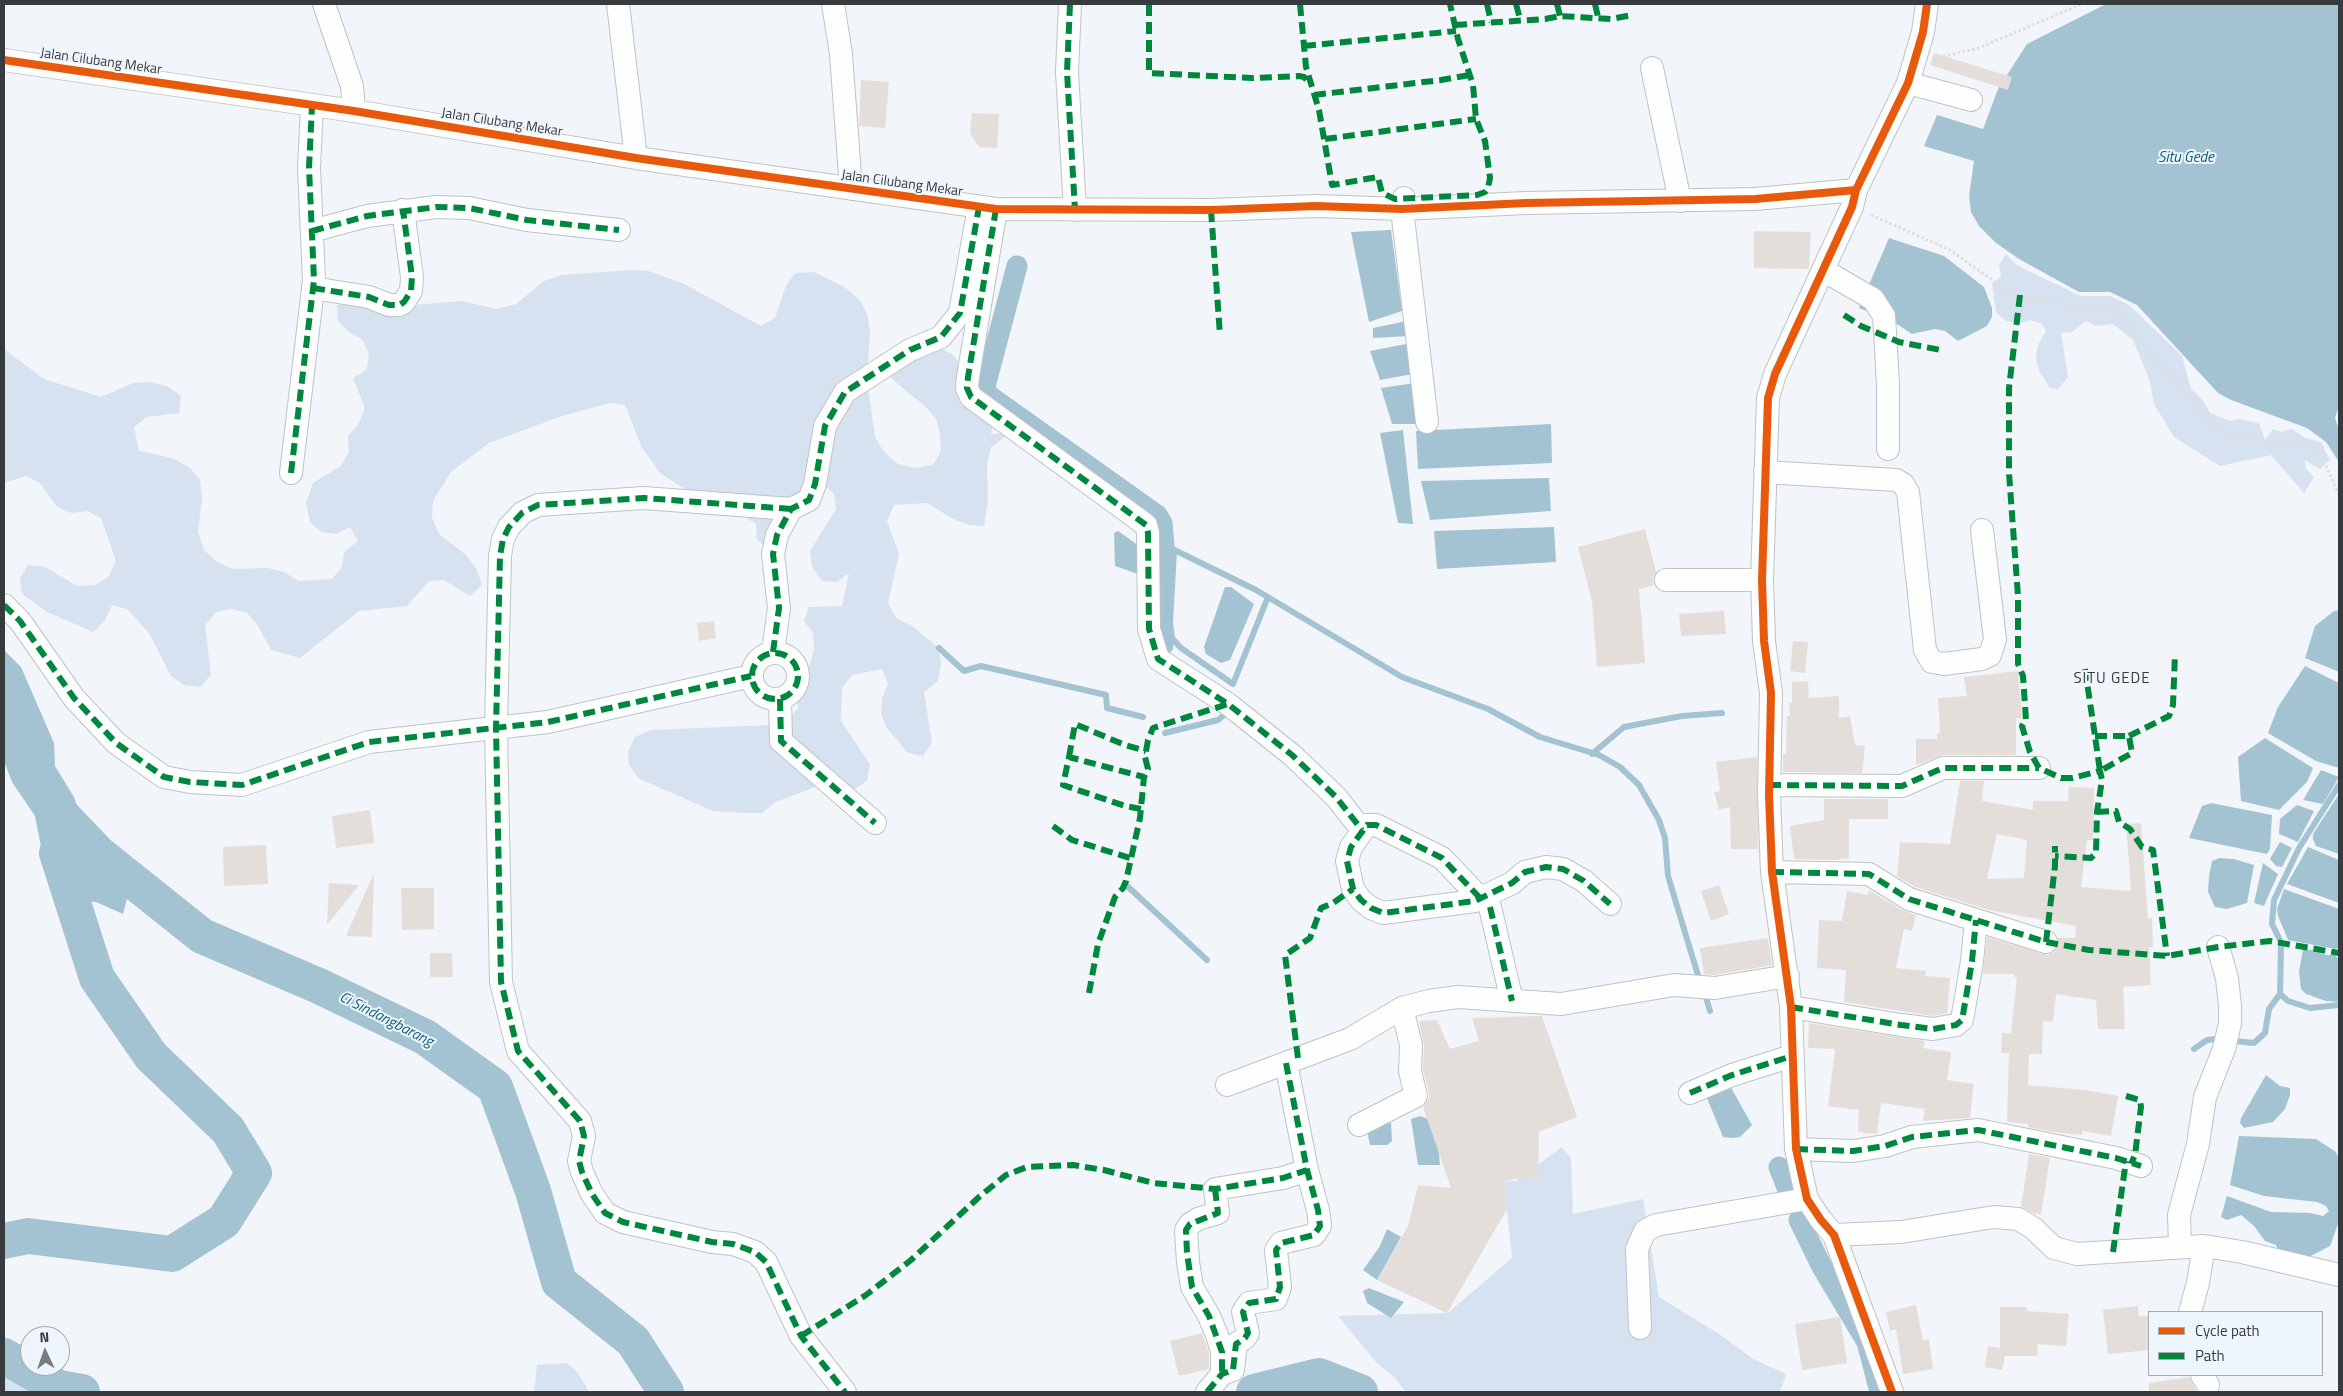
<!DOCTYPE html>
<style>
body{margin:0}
#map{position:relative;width:2343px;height:1396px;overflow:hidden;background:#f2f5f9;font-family:"Titillium Web",sans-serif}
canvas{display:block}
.frame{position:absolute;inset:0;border:5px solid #383b3d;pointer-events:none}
.legend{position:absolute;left:2148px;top:1311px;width:175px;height:65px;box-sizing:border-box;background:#eff5fc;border:1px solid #a6abb0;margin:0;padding:6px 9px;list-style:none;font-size:15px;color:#383b3d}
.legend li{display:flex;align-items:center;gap:10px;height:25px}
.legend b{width:25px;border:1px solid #a6abb0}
.north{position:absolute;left:20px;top:1326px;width:50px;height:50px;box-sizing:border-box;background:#eff5fc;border:1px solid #a6abb0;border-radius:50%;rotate:357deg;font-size:14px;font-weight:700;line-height:20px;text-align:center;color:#383b3d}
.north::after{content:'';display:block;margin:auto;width:18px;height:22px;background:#797c7f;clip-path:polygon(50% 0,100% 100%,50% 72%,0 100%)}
</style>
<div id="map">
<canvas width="2343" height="1396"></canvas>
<div class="frame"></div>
<ul class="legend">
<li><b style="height:6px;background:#e8590c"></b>Cycle path</li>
<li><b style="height:6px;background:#00873e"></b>Path</li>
</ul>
<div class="north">N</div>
</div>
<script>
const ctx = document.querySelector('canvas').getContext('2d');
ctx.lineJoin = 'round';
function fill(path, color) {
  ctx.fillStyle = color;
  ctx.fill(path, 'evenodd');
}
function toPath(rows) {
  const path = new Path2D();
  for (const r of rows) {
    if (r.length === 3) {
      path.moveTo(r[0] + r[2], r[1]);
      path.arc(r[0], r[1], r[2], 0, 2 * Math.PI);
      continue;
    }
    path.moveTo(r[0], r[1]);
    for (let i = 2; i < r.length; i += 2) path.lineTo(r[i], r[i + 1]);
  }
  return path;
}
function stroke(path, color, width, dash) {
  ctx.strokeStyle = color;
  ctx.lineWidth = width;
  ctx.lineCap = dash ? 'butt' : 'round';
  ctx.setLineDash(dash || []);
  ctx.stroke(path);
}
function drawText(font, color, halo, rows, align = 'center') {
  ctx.font = font + ' "Titillium Web",sans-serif';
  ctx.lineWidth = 4;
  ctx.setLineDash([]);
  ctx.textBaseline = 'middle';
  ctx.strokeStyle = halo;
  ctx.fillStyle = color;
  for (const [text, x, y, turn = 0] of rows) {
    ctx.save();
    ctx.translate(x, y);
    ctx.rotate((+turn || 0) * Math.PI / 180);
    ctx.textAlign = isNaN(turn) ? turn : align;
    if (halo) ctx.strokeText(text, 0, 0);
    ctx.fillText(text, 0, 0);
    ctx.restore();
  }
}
fill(toPath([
 [2006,254,2018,266,2081,296,2110,296,2129,305,2182,356,2191,389,2203,400,2210,413,2230,421,2238,419,2259,423,2265,440,2273,429,2281,432,2292,429,2305,438,2321,442,2330,460,2320,469,2305,460,2306,469,2314,477,2304,493,2271,455,2220,466,2174,437,2154,404,2150,381,2133,340,2113,324,2095,326,2086,321,2072,332,2061,333,2068,377,2058,389,2050,388,2039,371,2036,358,2038,345,2046,331,2042,324,2031,320,2021,323,2006,321,1996,312,1992,284,2001,276,1999,265],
 [632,270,649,271,684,284,761,326,775,318,786,286,795,273,814,272,844,287,859,299,867,314,870,331,867,381,875,437,884,452,898,464,915,468,933,465,941,451,940,435,937,421,927,408,891,378,890,363,938,346,953,355,964,369,987,380,985,390,996,407,991,434,1011,433,991,447,987,463,988,499,984,526,969,525,955,520,927,503,894,505,887,521,899,554,888,603,896,618,912,626,939,648,941,664,938,681,924,692,932,743,923,756,908,753,887,728,881,714,882,698,888,684,882,669,852,675,842,688,841,721,870,764,867,781,853,790,823,784,776,802,762,813,747,813,713,811,638,778,629,765,628,751,635,737,651,730,772,725,788,720,798,708,797,693,806,680,814,649,813,633,804,621,809,607,842,606,849,573,837,582,822,581,812,567,810,551,836,509,834,494,823,484,768,550,757,539,756,524,728,507,686,490,660,473,642,448,625,405,610,403,562,416,489,443,451,472,433,501,432,518,439,534,466,555,476,568,482,585,470,596,444,580,429,581,407,606,359,611,300,658,271,650,257,624,247,613,231,609,216,612,205,625,211,675,200,687,184,685,171,676,149,633,127,609,112,605,105,620,93,632,47,612,22,594,20,578,28,565,45,567,77,586,95,585,109,576,116,561,101,518,87,511,71,513,57,507,40,483,26,476,4,483,4,349,44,379,101,397,133,383,150,382,167,386,181,396,179,413,147,417,134,427,139,451,172,458,189,467,200,480,202,498,198,532,204,550,217,562,232,569,267,568,284,572,299,581,332,579,342,567,344,552,358,541,350,527,336,534,321,532,310,522,306,503,313,483,341,466,349,452,348,436,359,423,365,408,353,378,367,369,369,354,363,340,349,332,338,321,337,306,351,295,402,306,461,301,497,309,516,304,544,281,561,275],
 [1562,1147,1571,1158,1573,1214,1643,1199,1659,1297,1722,1336,1753,1359,1786,1374,1780,1392,1406,1392,1395,1378,1376,1362,1338,1316,1448,1313,1512,1258,1504,1181,1516,1181],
 [567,1363,578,1373,589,1392,534,1392,537,1365],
 [4,1373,36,1392,4,1392]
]), '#d6e2ef');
fill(toPath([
 [2106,4,2339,4,2339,406,2335,418,2339,430,2339,462,2326,442,2307,428,2231,400,2218,393,2137,305,2110,292,2079,292,2019,259,1996,243,1979,226,1971,212,1969,196,1974,161,1924,146,1937,115,1983,129,1998,89,2027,44],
 [1391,230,1402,311,1369,322,1351,232],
 [1889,238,1944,256,1984,287,1992,308,1992,317,1987,326,1958,341,1945,331,1935,329,1912,334,1894,322,1859,308],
 [1407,321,1409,336,1373,338,1373,328],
 [1406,344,1413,374,1380,380,1370,351],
 [1415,383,1421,424,1392,424,1381,388],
 [1551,424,1552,463,1418,469,1416,431],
 [1403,430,1413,524,1398,523,1380,433],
 [1549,478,1551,511,1430,520,1421,481],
 [1554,527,1556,562,1437,569,1434,531],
 [1118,531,1148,552,1144,576,1115,566,1114,533],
 [1225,587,1231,587,1254,604,1230,660,1221,663,1206,654,1204,647],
 [2339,610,2339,672,2305,658,2315,626,2334,611],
 [4,650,21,667,54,743,55,766,74,797,97,866,117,879,128,895,123,914,96,902,67,899,58,893,43,857,35,816,12,782,4,761],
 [2305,666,2339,683,2339,768,2316,761,2268,733,2278,707],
 [2265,738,2313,768,2307,782,2279,810,2241,801,2238,757],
 [2321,770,2339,777,2323,804,2303,800],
 [2339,794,2339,854,2316,846,2313,839,2313,834],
 [2211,803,2272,815,2270,849,2267,854,2189,838,2202,806],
 [2297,805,2314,811,2298,842,2279,834,2280,819],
 [2280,842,2292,848,2282,867,2276,866,2270,859],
 [2308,847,2339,860,2339,903,2287,884],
 [2219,858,2234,859,2254,865,2247,903,2227,909,2215,907,2208,892,2209,876,2212,861],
 [2263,863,2278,874,2264,906,2254,903],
 [2284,889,2339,909,2339,947,2336,949,2288,940,2278,916,2277,909],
 [2303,949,2319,951,2326,955,2335,955,2339,960,2339,1002,2326,1001,2306,994,2301,989,2299,972],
 [2266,1075,2280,1086,2290,1088,2290,1095,2285,1109,2273,1122,2244,1128,2240,1123,2241,1118],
 [1729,1084,1752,1125,1740,1137,1731,1138,1723,1137,1707,1098],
 [1420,1116,1436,1122,1440,1165,1418,1165,1411,1119],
 [1391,1123,1392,1141,1387,1145,1370,1145,1367,1131,1379,1124],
 [2239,1136,2316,1139,2336,1152,2339,1159,2339,1221,2330,1246,2305,1259,2279,1252,2276,1245,2265,1241,2254,1226,2241,1215,2227,1220,2221,1217,2227,1196,2271,1212,2310,1213,2323,1216,2329,1211,2326,1206,2317,1202,2264,1196,2230,1185],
 [1387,1229,1401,1237,1377,1280,1363,1270,1380,1246],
 [1369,1288,1404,1302,1391,1318,1367,1303,1363,1291]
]), '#a4c3d2');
stroke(toPath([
 [1154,540,1256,590,1402,677,1488,709,1540,737,1599,755,1620,767,1639,785,1659,820,1665,838,1668,876,1700,982],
 [1174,551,1170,623,1172,638,1181,648,1233,684,1268,597],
 [939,648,964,671,981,666,1106,695,1107,708,1143,717],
 [1165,733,1218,720,1224,715,1224,708],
 [1592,754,1624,727,1682,716,1722,713],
 [1125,884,1207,960],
 [2281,942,2272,924,2274,900,2299,848,2339,785],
 [1704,991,1710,1011],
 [2280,994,2288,1001,2310,1008,2339,1005],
 [2194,1049,2207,1040,2216,1039,2254,1043,2265,1033,2269,1009,2280,994,2281,945]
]), '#a4c3d2', 6);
stroke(toPath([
 [1017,266,984,390,991,397,1157,515,1162,523,1164,546,1159,635,1163,645],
 [1779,1167,1791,1198],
 [1799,1220,1821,1265,1867,1342,1880,1392]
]), '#a4c3d2', 21);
stroke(toPath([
 [56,809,98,853,202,936,319,986,425,1037,495,1087,533,1191,559,1282,633,1341,666,1392],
 [4,1241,28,1236,172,1254,224,1221,254,1173,228,1130,151,1056,97,978,57,853],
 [4,1356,59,1388,82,1392],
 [1254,1392,1319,1376,1360,1392]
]), '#a4c3d2', 36);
fill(toPath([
 [1934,53,2012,77,2008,90,1930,65],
 [861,80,889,82,885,128,859,126],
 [972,113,999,114,997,148,979,147,970,133],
 [1754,231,1811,232,1809,269,1754,268],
 [1645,529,1656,572,1653,580,1654,585,1639,589,1645,663,1597,667,1592,601,1578,547],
 [1724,611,1726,634,1681,636,1679,614],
 [714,621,716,638,699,641,697,623],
 [1793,641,1808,642,1805,673,1790,671],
 [2018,671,2022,719,2016,718,2016,755,1943,755,1916,765,1916,739,1937,739,1937,733,1940,733,1938,698,1967,696,1964,677],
 [1808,681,1809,698,1839,696,1839,718,1850,716,1855,745,1865,746,1862,773,1783,772,1783,754,1786,754,1787,716,1790,716,1789,703,1792,703,1792,682],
 [1757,757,1758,849,1731,849,1730,807,1719,810,1714,792,1720,791,1716,762],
 [1960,781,1984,781,1982,801,2033,810,2033,801,2068,801,2069,787,2094,788,2093,840,2087,840,2081,887,2131,891,2126,824,2141,823,2148,918,2152,918,2153,947,2149,947,2151,985,2123,987,2125,1029,2098,1029,2096,1000,2056,994,2053,1022,2043,1021,2042,1054,2029,1054,2028,1085,2086,1090,2118,1096,2111,1136,2082,1131,2082,1135,2054,1132,2028,1127,2028,1124,2007,1122,2009,1053,2001,1053,2002,1033,2011,1033,2017,977,2014,977,2015,974,1983,974,1987,937,2048,955,2054,952,2058,946,2058,938,2075,938,2076,926,1989,910,1915,887,1897,876,1900,842,1950,844],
 [1997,834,2027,840,2024,878,1987,879],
 [1824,799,1888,799,1888,819,1849,819,1849,858,1833,860,1794,859,1790,826,1824,820],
 [370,810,374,843,336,848,332,816],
 [266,845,268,884,224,886,223,847],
 [374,873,372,937,346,936],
 [329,883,359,885,327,925],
 [1719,885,1729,914,1711,921,1701,891],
 [401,888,434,888,434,929,402,930],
 [1869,890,1902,910,1916,915,1912,931,1904,929,1896,968,1926,971,1925,976,1950,978,1947,1013,1933,1016,1844,1002,1846,970,1817,968,1819,920,1842,921,1847,891,1868,895],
 [1768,938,1772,965,1714,975,1704,974,1700,948],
 [430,953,452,953,453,977,430,977],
 [1542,1016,1577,1117,1539,1132,1538,1176,1504,1181,1507,1209,1447,1313,1377,1280,1408,1226,1418,1185,1451,1188,1423,1107,1429,1099,1429,1093,1423,1070,1424,1045,1419,1021,1437,1020,1450,1049,1479,1041,1472,1018],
 [1809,1023,1925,1041,1923,1048,1951,1052,1947,1080,1974,1084,1970,1118,1923,1121,1925,1109,1881,1103,1877,1134,1858,1132,1859,1110,1828,1106,1835,1049,1808,1048],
 [2029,1154,2050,1158,2041,1214,2033,1213,2021,1207],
 [1916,1305,1923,1340,1929,1339,1933,1369,1903,1374,1896,1329,1890,1331,1886,1312],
 [2138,1306,2139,1317,2149,1315,2149,1350,2108,1354,2103,1310],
 [2000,1307,2027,1307,2027,1311,2069,1314,2066,1346,2037,1344,2038,1356,2005,1356,2002,1370,1985,1367,1988,1346,2000,1348],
 [1840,1317,1847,1363,1802,1370,1795,1324],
 [1202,1333,1209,1354,1209,1369,1179,1376,1170,1341],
 [2189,1377,2197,1392,2149,1392,2149,1383]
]), '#e4dedb');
const minor = toPath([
 [324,4,352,86,354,111],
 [618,4,636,158],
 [833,4,841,54,851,189],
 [1070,4,1067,72,1075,210],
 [4,60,354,111,636,158,996,209,1211,210,1316,206,1402,209,1526,203,1755,199,1856,190],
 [1652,68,1680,201],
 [1908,83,1971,100],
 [1404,198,1402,209,1427,422],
 [996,209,968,377,967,388,971,397,1146,525,1148,533,1149,629,1158,659,1228,704,1292,755,1336,797,1362,830],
 [312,231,367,216,436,207,469,208,527,220,619,230],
 [1823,270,1873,299,1884,316,1888,384,1888,449],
 [313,288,369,297,389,305,399,305,404,302,411,291,412,277,403,210],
 [1765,472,1896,480,1903,484,1908,492,1925,650,1932,662,1944,664,1982,659,1990,655,1993,646,1995,639,1982,530],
 [291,473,314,280,309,168,312,106],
 [791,509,644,498,538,505,522,513,509,527,503,539,500,556,496,728,501,982,518,1051,580,1121,584,1136,579,1161,582,1172,592,1194,605,1213,623,1222,712,1242,733,1244,755,1252,766,1262,801,1336,845,1392],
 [1666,580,1762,580],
 [4,605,20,621,74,698,116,743,164,777,190,782,242,785,369,742,548,722,751,676],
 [773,652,779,608,773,554,777,535,791,509,809,500,815,484,825,426,845,392,910,350,941,337,960,313,979,207],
 [775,676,23],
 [780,699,781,741,875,823],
 [1769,785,1902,786,1943,768,2039,768],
 [1772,872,1869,874,1909,899,2046,942],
 [1480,898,1442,858,1376,825,1367,825,1351,847,1347,861,1353,889,1361,900,1371,908,1383,913,1475,901,1512,883,1525,872,1546,867,1563,869,1584,881,1610,904],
 [1490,907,1512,1001],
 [1791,1007,1901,1025,1933,1029,1956,1025,1962,1020,1965,1003,1972,961,1976,920],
 [1227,1085,1350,1039,1402,1008,1429,1001,1458,997,1561,1004,1674,985,1715,988,1788,976],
 [1690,1093,1732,1075,1792,1056],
 [1359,1125,1416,1096,1410,1071,1411,1045,1402,1008],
 [1796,1149,1853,1151,1885,1146,1912,1137,1978,1130,2116,1158,2141,1166],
 [1834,1235,1901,1232,1994,1217,2018,1219,2033,1228,2054,1248,2077,1254,2204,1246,2242,1252,2339,1275],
 [2180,1246,2179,1215,2198,1144,2205,1097,2224,1049,2230,1023,2230,1006,2227,978,2218,947],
 [2190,1312,2198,1283,2204,1246],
 [1640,1328,1637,1249,1645,1231,1656,1225,1807,1199],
 [1222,1373,1222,1352,1217,1335,1209,1316,1192,1287,1188,1262,1186,1230,1190,1224,1198,1219,1218,1213,1215,1189,1283,1178,1307,1170],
 [2202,1375,2208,1385],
 [1207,1392,1222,1374,1233,1370,1236,1344,1245,1338,1248,1333,1243,1312,1249,1303,1276,1299,1280,1287,1276,1250,1281,1243,1314,1235,1320,1226,1318,1210,1307,1170,1286,1063],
 [1892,1392,1834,1235,1821,1220,1807,1199,1796,1149,1791,1007,1772,872,1769,795,1771,693,1764,641,1762,580,1768,398,1775,374,1852,207,1856,190,1908,83,1923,32,1927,4]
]);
stroke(minor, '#c0c2c5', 24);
stroke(toPath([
 [1938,57,1976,49,2082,4],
 [1871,215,1950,250,2002,287,2032,301,2110,309,2118,314,2209,421,2219,431,2230,436,2300,443,2310,446,2320,452,2339,495]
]), '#dddee0', 3, [2.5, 2.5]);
stroke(minor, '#fdfefe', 22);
stroke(toPath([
 [1070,4,1067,72,1075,210],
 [1149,4,1149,73,1252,78,1299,76,1304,77,1310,84],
 [1300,4,1306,67,1319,110,1332,185,1378,177,1382,193,1395,199,1477,195,1485,192,1488,188,1490,178,1485,141,1476,119,1473,85,1458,39,1450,4],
 [1487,4,1491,22],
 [1516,4,1520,19],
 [1557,4,1560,16],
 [1595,4,1598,17],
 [1455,25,1545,19,1560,16,1611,19,1632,15],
 [1304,46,1456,31],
 [1314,95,1441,80,1470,75],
 [1325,139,1476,119],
 [996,209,968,377,967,388,971,397,1146,525,1148,533,1149,629,1158,659,1228,704,1292,755,1336,797,1362,830],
 [1211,210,1220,335],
 [312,231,367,216,436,207,469,208,527,220,619,230],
 [313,288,369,297,389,305,399,305,404,302,411,291,412,277,403,210],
 [2020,295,2009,388,2009,473,2018,596,2018,664,2023,676,2026,720,2022,726,2030,752,2039,768,2061,778,2072,778,2100,771,2102,780,2097,812,2096,853,2091,858,2055,856],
 [1844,315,1861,326,1899,342,1941,350],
 [291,473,314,280,309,168,312,106],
 [791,509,644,498,538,505,522,513,509,527,503,539,500,556,496,728,501,982,518,1051,580,1121,584,1136,579,1161,582,1172,592,1194,605,1213,623,1222,712,1242,733,1244,755,1252,766,1262,801,1336,845,1392],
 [4,605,20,621,74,698,116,743,164,777,190,782,242,785,369,742,548,722,751,676],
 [773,652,779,608,773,554,777,535,791,509,809,500,815,484,825,426,845,392,910,350,941,337,960,313,979,207],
 [775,676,23],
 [2085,669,2095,736],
 [780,699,781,741,875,823],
 [2095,736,2129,736,2132,753,2100,771,2095,736],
 [2129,736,2169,716,2173,705,2175,655],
 [1069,757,1075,724,1125,745,1146,751],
 [1769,785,1902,786,1943,768,2039,768],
 [1141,809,1125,806,1063,785,1069,757,1144,777],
 [2097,812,2116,811,2119,822,2130,829,2142,847,2153,850,2167,956],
 [1053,826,1072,840,1130,858],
 [1772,872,1869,874,1909,899,2046,942,2089,950,2167,956,2218,947,2270,941,2339,953],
 [1480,898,1442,858,1376,825,1367,825,1351,847,1347,861,1353,889,1361,900,1371,908,1383,913,1475,901,1512,883,1525,872,1546,867,1563,869,1584,881,1610,904],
 [1490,907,1512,1001],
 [2046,942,2055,866,2055,846],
 [1089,993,1098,944,1111,908,1115,897,1123,888,1126,881,1140,818,1144,777,1148,769,1145,757,1148,740,1153,728,1228,704],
 [1791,1007,1901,1025,1933,1029,1956,1025,1962,1020,1965,1003,1972,961,1976,920],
 [1298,1058,1285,955,1310,938,1321,908,1333,903,1353,889],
 [1690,1093,1732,1075,1792,1056],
 [2126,1096,2140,1100,2141,1107,2135,1155,2131,1164],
 [1796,1149,1853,1151,1885,1146,1912,1137,1978,1130,2116,1158,2141,1166],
 [1215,1189,1218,1213,1190,1224,1186,1230,1187,1253,1192,1287,1209,1316,1222,1352,1222,1374],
 [2113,1252,2126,1161],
 [801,1336,866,1295,911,1260,979,1197,1006,1175,1027,1167,1073,1165,1104,1170,1153,1183,1215,1189,1283,1178,1307,1170],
 [1207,1392,1222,1374,1233,1370,1236,1344,1245,1338,1248,1333,1243,1312,1249,1303,1276,1299,1280,1287,1276,1250,1281,1243,1314,1235,1320,1226,1318,1210,1307,1170,1286,1063]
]), '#00873e', 6, [12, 6]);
stroke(toPath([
 [4,60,354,111,636,158,996,209,1211,210,1316,206,1402,209,1526,203,1755,199,1856,190],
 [1892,1392,1834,1235,1821,1220,1807,1199,1796,1149,1791,1007,1772,872,1769,795,1771,693,1764,641,1762,580,1768,398,1775,374,1852,207,1856,190,1908,83,1923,32,1927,4]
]), '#e8590c', 8);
drawText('14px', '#383b3d', '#eff5fc', [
 ["Jalan Cilubang Mekar",101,62,8],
 ["Jalan Cilubang Mekar",502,123,9],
 ["Jalan Cilubang Mekar",902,184,8]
]);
drawText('italic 15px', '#095d7a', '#eff5fc', [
 ["Situ Gede",2186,158],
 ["Ci Sindangbarang",386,1020,27]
]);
ctx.letterSpacing = '1px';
drawText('15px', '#383b3d', '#eff5fc', [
 ["SITU GEDE",2112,679]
]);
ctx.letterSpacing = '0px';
</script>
